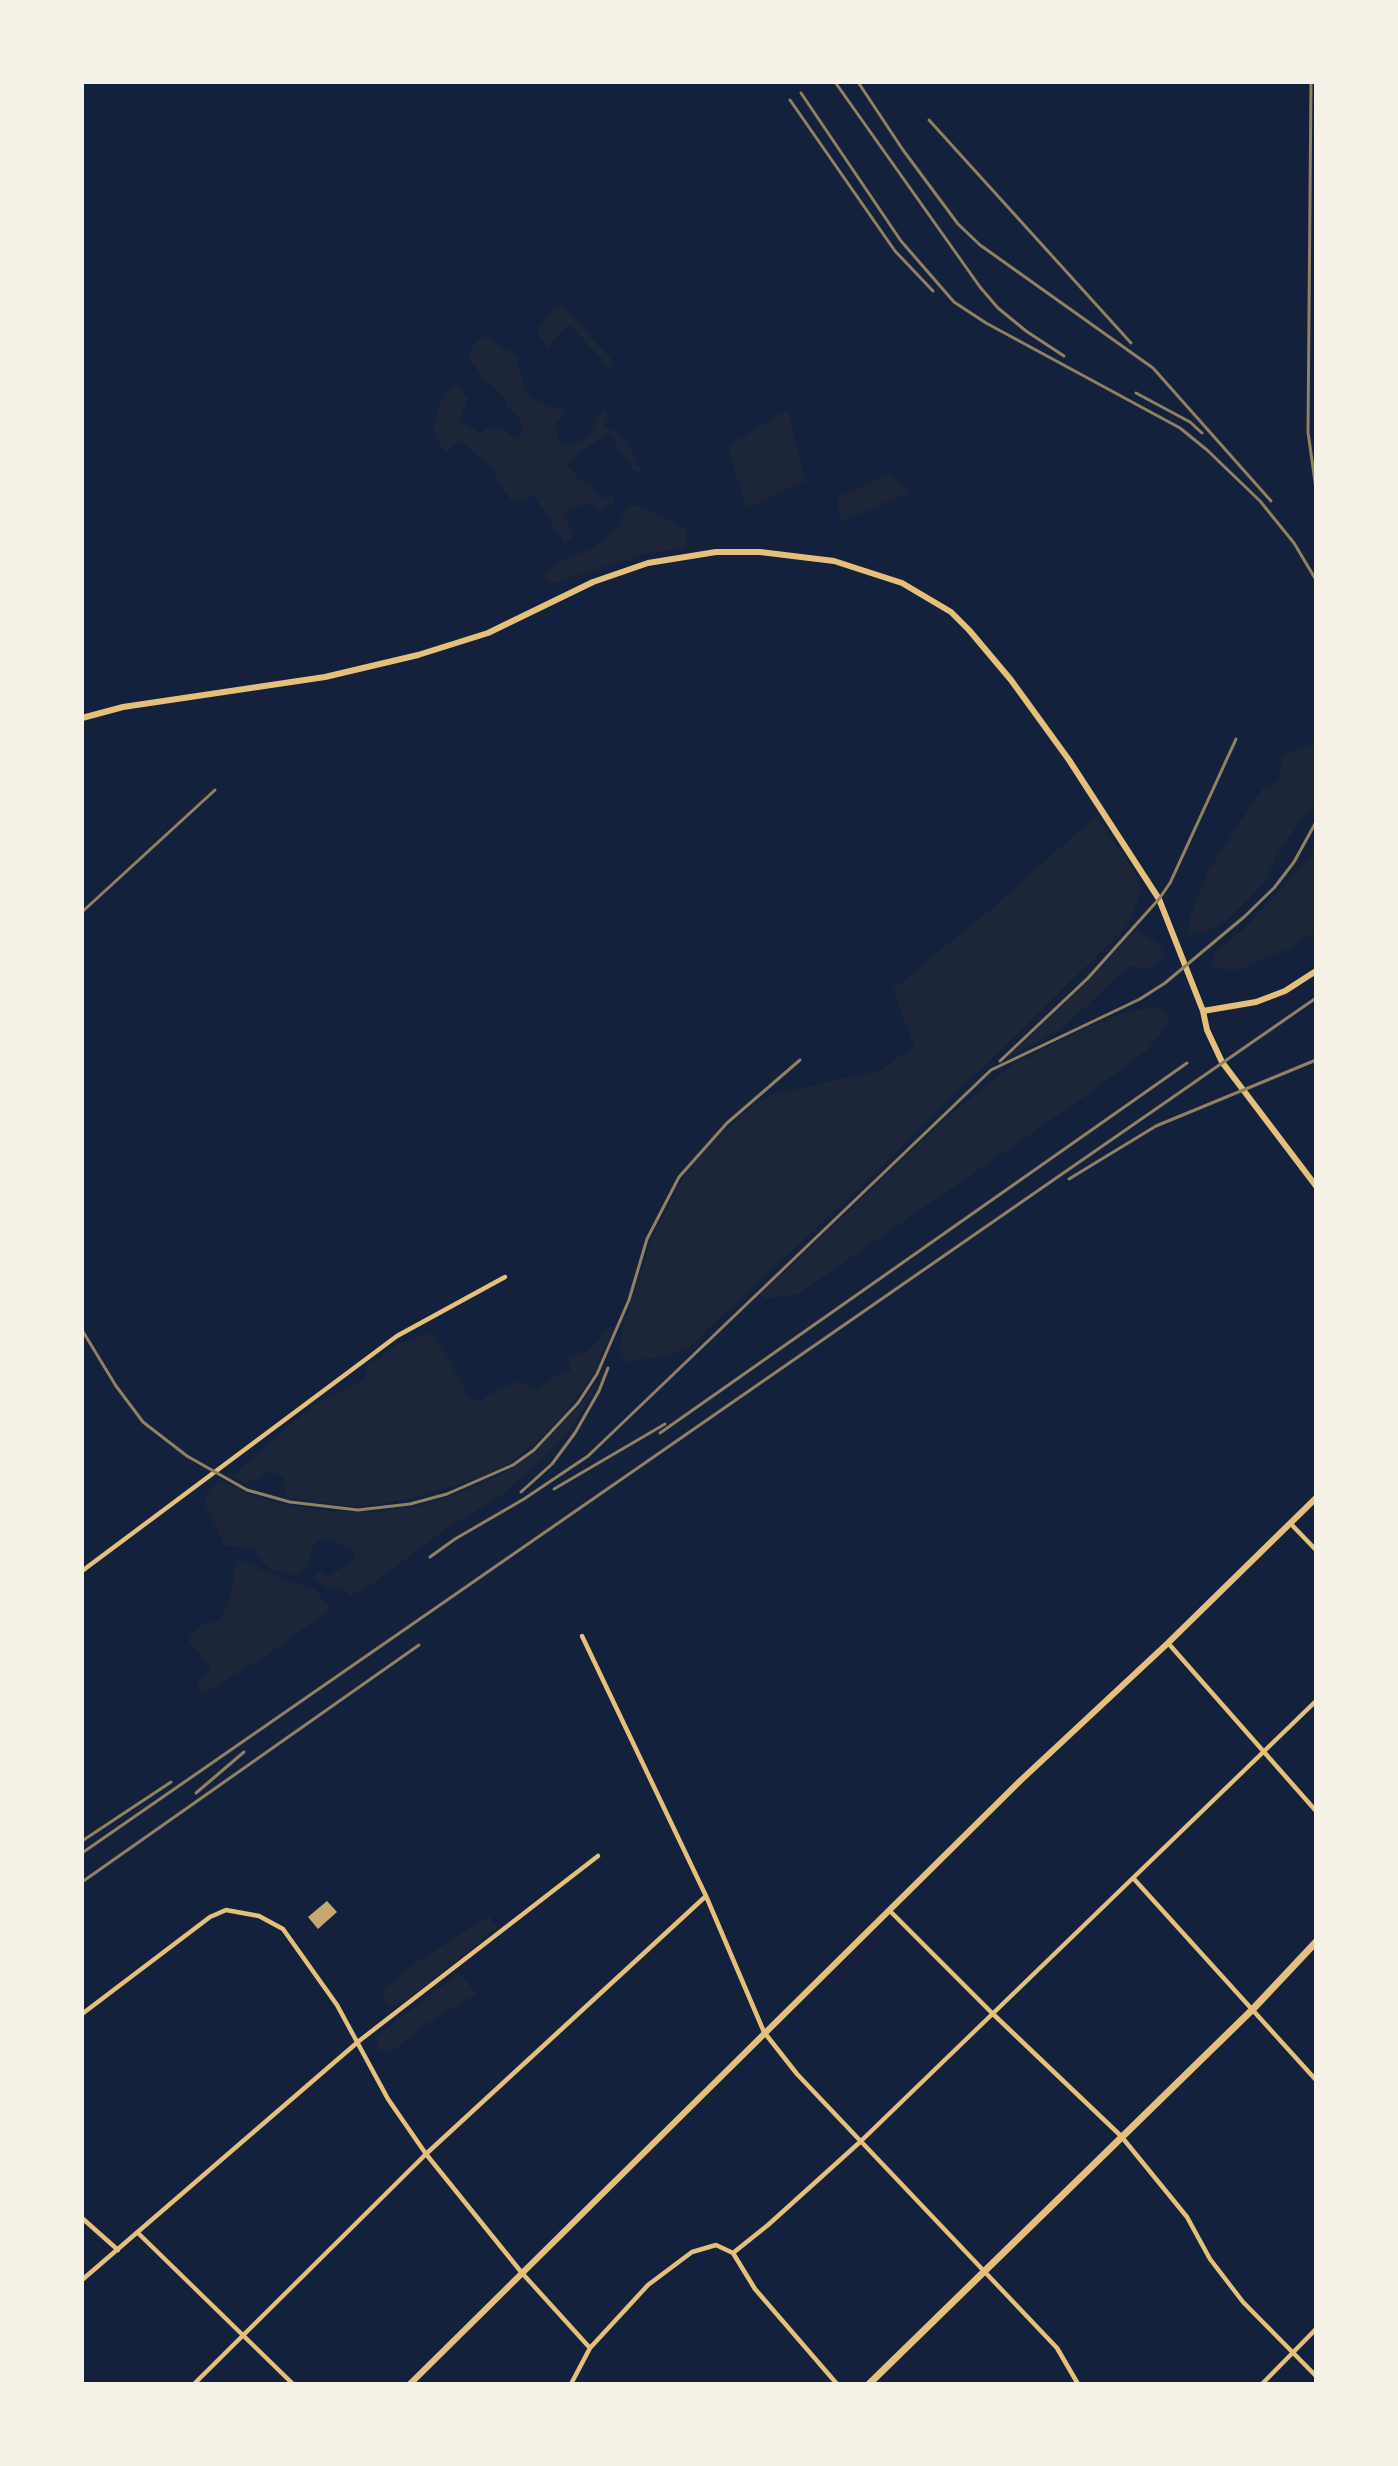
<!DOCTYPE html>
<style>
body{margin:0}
#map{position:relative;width:1398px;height:2466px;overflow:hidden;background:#14213d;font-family:"Work Sans",sans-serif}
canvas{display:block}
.frame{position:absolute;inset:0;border:84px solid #f6f1e7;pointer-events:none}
</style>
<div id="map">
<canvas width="1398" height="2466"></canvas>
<div class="frame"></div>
</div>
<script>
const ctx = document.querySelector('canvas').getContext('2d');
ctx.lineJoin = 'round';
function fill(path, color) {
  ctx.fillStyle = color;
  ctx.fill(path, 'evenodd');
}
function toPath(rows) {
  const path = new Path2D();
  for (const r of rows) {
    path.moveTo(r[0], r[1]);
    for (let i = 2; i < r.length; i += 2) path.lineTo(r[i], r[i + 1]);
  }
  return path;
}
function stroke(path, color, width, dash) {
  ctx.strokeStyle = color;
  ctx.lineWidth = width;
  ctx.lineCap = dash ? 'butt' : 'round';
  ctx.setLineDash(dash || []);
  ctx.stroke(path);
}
fill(toPath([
 [563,306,614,362,610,369,570,325,553,340,548,349,537,332,550,311],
 [484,336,515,355,527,395,552,408,560,407,566,410,555,425,559,441,568,445,581,441,592,431,596,416,605,409,609,415,603,426,623,436,642,471,634,471,608,433,566,463,580,481,591,484,600,499,611,493,615,502,600,512,592,502,563,512,574,537,564,543,534,495,512,503,492,469,460,440,445,453,433,429,442,395,456,383,468,399,459,420,480,433,488,428,502,429,517,440,523,432,521,420,508,408,503,396,484,379,468,357,475,342],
 [788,410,805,481,746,508,728,446],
 [891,474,910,492,840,522,837,497],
 [628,506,641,506,686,528,686,547,645,554,550,584,541,575,564,560,588,551,615,531],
 [1315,743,1314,803,1280,849,1263,884,1233,915,1215,928,1186,937,1191,913,1208,871,1262,789,1279,781,1282,755],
 [1096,816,1136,874,1141,893,1126,927,874,1174,690,1346,666,1356,625,1362,620,1349,622,1332,650,1242,680,1183,707,1147,746,1111,770,1095,881,1070,914,1046,893,989,996,905],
 [1315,851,1315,932,1291,948,1240,969,1220,969,1210,966,1215,953,1246,927],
 [1136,931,1160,944,1166,955,1158,964,1145,970,1130,965,1062,1029,1007,1058],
 [1161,1006,1170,1021,1147,1050,1087,1095,798,1294,765,1299,761,1294,944,1120,1013,1064,1088,1027,1128,1012],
 [610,1326,614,1327,593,1374,562,1416,545,1434,506,1466,477,1479,409,1499,371,1505,343,1505,286,1498,284,1478,268,1470,261,1479,244,1483,231,1476,313,1406,364,1379,368,1365,400,1343,433,1332,469,1397,481,1403,487,1395,518,1381,537,1389,559,1374,571,1371,568,1358,588,1351],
 [596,1382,598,1384,573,1426,548,1454,498,1498,447,1528,375,1582,350,1596,341,1587,333,1590,323,1586,313,1576,320,1571,328,1576,352,1562,356,1553,350,1548,323,1538,315,1542,305,1571,296,1576,275,1571,262,1563,253,1548,225,1546,204,1502,210,1489,221,1480,248,1494,281,1504,329,1511,370,1513,414,1507,457,1494,506,1472,529,1457,578,1408],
 [236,1558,281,1578,314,1589,331,1609,263,1658,203,1693,197,1683,211,1667,188,1640,200,1626,219,1620,230,1601],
 [489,1916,497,1928,403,2003,390,2007,383,1994,385,1988,411,1966],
 [459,1973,477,1994,425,2025,391,2052,378,2049,376,2036]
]), '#1d2539');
fill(toPath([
 [327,1901,337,1912,318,1929,308,1917]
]), '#c6a872');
stroke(toPath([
 [1290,1523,1316,1550],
 [82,1571,397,1336,505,1277],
 [582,1636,706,1896,764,2032,797,2074,1057,2348,1078,2384],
 [1168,1643,1316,1811],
 [1134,1879,1316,2080],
 [889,1910,992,2013,1121,2136,1187,2217,1210,2259,1243,2302,1316,2376],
 [82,2014,210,1917,226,1910,259,1916,283,1929,337,2005,388,2099,426,2154,522,2273,590,2348,571,2384],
 [82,2218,118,2250],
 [138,2233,293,2384],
 [733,2253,755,2289,837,2384],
 [82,2280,359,2041,598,1856],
 [590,2348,648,2285,692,2252,716,2245,733,2253,768,2225,860,2142,1316,1701],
 [194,2384,426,2154,706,1896],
 [1262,2384,1316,2329]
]), '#e5c07b', 4.5);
stroke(toPath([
 [82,718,123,707,325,677,418,655,488,633,593,582,648,563,716,552,760,552,834,561,902,583,951,612,969,630,1011,680,1069,760,1159,899,1203,1011,1207,1030,1222,1062,1316,1186],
 [1203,1011,1256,1002,1285,991,1316,971],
 [410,2384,1020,1781,1168,1643,1316,1498]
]), '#e5c07b', 6);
stroke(toPath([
 [869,2384,1253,2009,1316,1942]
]), '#e5c07b', 7);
stroke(toPath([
 [835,82,980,287,998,308,1026,331,1064,356],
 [858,82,903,150,958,224,980,245,1153,368,1271,501],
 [1311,82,1308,432,1316,489],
 [801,93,901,241,954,302,986,323,1180,428,1207,450,1260,501,1294,543,1316,580],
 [790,100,895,251,933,291],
 [929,120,1131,343],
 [1136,393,1190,422,1202,433],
 [82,912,215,790],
 [1000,1061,1088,978,1159,899,1170,883,1236,739],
 [1069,1179,1156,1126,1316,1060],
 [82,1330,116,1386,143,1422,187,1456,247,1490,290,1502,358,1510,410,1504,447,1494,513,1465,534,1450,578,1403,597,1374,629,1300,647,1239,679,1177,727,1123,800,1060],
 [660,1433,1187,1063],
 [554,1489,665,1424],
 [521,1492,552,1464,575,1433,599,1391,608,1368],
 [430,1557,455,1539,524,1499,588,1456,991,1070,1140,999,1165,983,1244,917,1274,888,1294,862,1316,822],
 [196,1793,244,1752],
 [82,1841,171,1782],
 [82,1853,1316,998],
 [82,1882,419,1645]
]), '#918062', 3);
</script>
